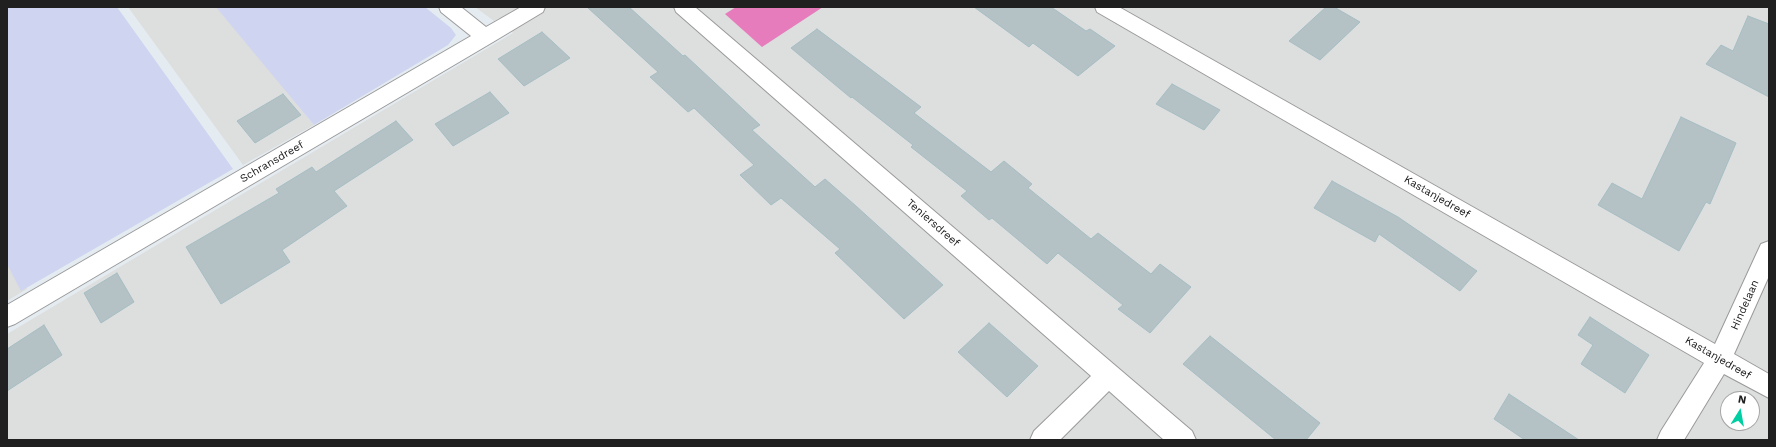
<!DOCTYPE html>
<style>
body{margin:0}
#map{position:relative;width:1776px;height:447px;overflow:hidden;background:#e5ecf1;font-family:"Work Sans",sans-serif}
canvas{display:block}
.frame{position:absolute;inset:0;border:8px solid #202020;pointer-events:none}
.north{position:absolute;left:1720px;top:391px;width:40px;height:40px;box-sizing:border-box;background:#fff;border:1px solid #a6a6a6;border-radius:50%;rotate:11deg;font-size:11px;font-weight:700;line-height:16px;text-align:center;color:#202020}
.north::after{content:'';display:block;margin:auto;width:14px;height:18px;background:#00cfa3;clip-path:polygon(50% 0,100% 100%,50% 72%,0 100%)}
</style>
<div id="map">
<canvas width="1776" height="447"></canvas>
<div class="frame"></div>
<div class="north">N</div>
</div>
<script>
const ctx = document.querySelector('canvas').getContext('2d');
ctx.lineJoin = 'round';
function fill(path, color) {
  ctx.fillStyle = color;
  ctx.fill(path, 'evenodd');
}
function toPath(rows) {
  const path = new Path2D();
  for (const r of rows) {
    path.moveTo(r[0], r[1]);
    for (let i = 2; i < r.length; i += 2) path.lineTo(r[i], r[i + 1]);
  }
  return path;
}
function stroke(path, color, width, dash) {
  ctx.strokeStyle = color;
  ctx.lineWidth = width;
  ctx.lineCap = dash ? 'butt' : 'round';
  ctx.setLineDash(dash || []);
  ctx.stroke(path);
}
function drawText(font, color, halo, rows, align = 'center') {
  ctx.font = font + ' "Work Sans",sans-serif';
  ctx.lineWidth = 4;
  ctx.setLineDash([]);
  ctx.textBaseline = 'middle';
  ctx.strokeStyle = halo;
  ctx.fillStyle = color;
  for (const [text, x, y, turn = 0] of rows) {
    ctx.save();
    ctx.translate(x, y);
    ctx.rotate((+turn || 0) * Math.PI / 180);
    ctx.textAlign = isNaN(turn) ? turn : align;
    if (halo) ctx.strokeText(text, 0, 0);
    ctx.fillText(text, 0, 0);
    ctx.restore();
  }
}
fill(toPath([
 [128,7,219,7,314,125,243,165],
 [475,7,1769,7,1769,440,7,440,7,334,513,33,499,18,494,21],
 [1728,399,1752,399,1752,423,1728,423],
 [7,254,27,289,7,301]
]), '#dddede');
fill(toPath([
 [7,7,117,7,233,169,21,291,7,264],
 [216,7,425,7,451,28,456,35,448,45,314,125]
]), '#cfd4f1');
fill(toPath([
 [736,7,823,7,762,47,725,14]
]), '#e77cbd');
const building = toPath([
 [587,7,629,7,683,56,685,55,760,125,752,130,815,187,825,179,856,206,943,285,904,319,835,253,840,249,781,198,771,205,740,175,754,165,694,108,688,112,650,77,658,72,587,7],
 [974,7,1051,7,1086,31,1090,29,1115,46,1078,76,1033,43,1029,47,974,7],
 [1326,7,1334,7,1360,22,1320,60,1289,41,1326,7],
 [1748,16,1769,24,1769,97,1706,64,1721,45,1733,51,1748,16],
 [817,29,921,107,914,113,991,172,1004,161,1032,184,1028,188,1091,239,1098,233,1151,274,1160,264,1191,287,1150,333,1118,309,1123,305,1058,253,1047,264,992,218,989,220,961,196,967,191,911,147,913,145,852,97,851,98,791,48,817,29],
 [542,32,570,58,524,86,498,59,542,32],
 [1172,84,1220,110,1204,130,1156,104,1172,84],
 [490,92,509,113,453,146,435,124,490,92],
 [283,94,301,115,255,143,237,121,283,94],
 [1681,117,1736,143,1710,204,1706,202,1679,251,1598,205,1612,183,1642,199,1681,117],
 [396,121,413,140,334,191,347,206,282,250,290,262,221,304,186,247,279,193,276,189,312,167,316,172,396,121],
 [1332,181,1398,217,1477,271,1460,291,1379,234,1375,242,1314,208,1332,181],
 [117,273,134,302,101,323,84,293,117,273],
 [1590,317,1649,355,1625,393,1581,364,1593,345,1578,335,1590,317],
 [989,323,1038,366,1007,397,958,352,989,323],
 [44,325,62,355,7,391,7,349,44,325],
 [1210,336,1320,423,1306,440,1276,440,1183,364,1210,336],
 [1509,394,1579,440,1525,440,1494,419,1509,394]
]);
fill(building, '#b4c2c6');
stroke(building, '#a6bec4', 1);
const minor = toPath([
 [439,7,461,7,486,27,521,7,545,7,543,12,493,42,15,324,7,327,7,305,471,36,441,12,439,7],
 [674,7,695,7,1192,431,1196,440,1164,440,1109,391,1060,440,1030,440,1034,431,1091,376,676,12,674,7],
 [1095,7,1119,7,1715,344,1761,244,1769,241,1769,276,1734,354,1769,374,1769,398,1724,374,1684,440,1657,440,1661,431,1704,363,1097,12,1095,7]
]);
stroke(minor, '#9a9a9a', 2);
fill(minor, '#fff');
drawText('11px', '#202020', '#fff', [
 ["Schransdreef",272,162,-30],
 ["Kastanjedreef",1437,197,30],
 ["Teniersdreef",933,223,41],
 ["Hindelaan",1745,305,-66],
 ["Kastanjedreef",1718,358,30]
]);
</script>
